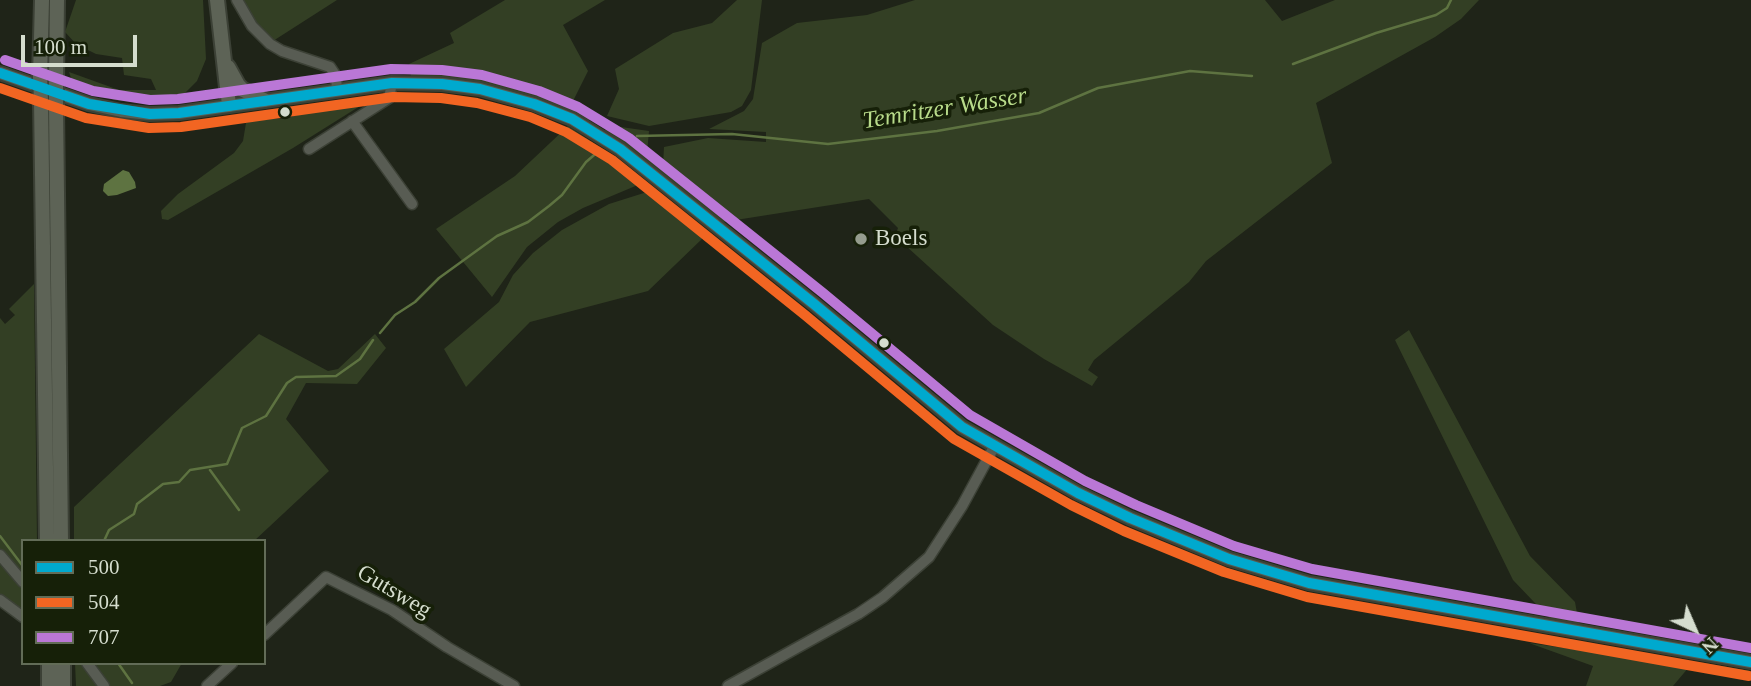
<!DOCTYPE html>
<style>
body{margin:0}
#map{position:relative;width:1751px;height:686px;overflow:hidden;background:#1f2418;font-family:Georgia,serif}
canvas{display:block}
.legend{position:absolute;left:21px;top:539px;width:245px;height:126px;box-sizing:border-box;background:#162008;border:2px solid #626c57;margin:0;padding:9px 12px;list-style:none;font-size:21px;color:#d5ddce}
.legend li{display:flex;align-items:center;gap:14px;height:35px}
.legend b{width:35px;border:2px solid #626c57}
.north{position:absolute;left:1660px;top:595px;width:70px;height:70px;-webkit-text-stroke:5px #162008;paint-order:stroke;rotate:136deg;font-size:19px;font-weight:700;line-height:28px;text-align:center;color:#d5ddce}
.north::after{content:'';display:block;margin:auto;width:24px;height:32px;background:#d5ddce;clip-path:polygon(50% 0,100% 100%,50% 72%,0 100%)}
.scale{position:absolute;left:21px;top:35px;width:116px;height:32px;box-sizing:border-box;border:4px solid #d5ddce;border-top:0;padding-left:9px;font-size:21px;line-height:24px;white-space:nowrap;color:#d5ddce;-webkit-text-stroke:5px #162008;paint-order:stroke}
</style>
<div id="map">
<canvas width="1751" height="686"></canvas>
<ul class="legend">
<li><b style="height:9px;background:#00a9ce"></b>500</li>
<li><b style="height:9px;background:#f26522"></b>504</li>
<li><b style="height:9px;background:#ba77d6"></b>707</li>
</ul>
<div class="north">N</div>
<div class="scale">100 m</div>
</div>
<script>
const ctx = document.querySelector('canvas').getContext('2d');
ctx.lineJoin = 'round';
function fill(path, color) {
  ctx.fillStyle = color;
  ctx.fill(path, 'evenodd');
}
function toPath(rows) {
  const path = new Path2D();
  for (const r of rows) {
    path.moveTo(r[0], r[1]);
    for (let i = 2; i < r.length; i += 2) path.lineTo(r[i], r[i + 1]);
  }
  return path;
}
function stroke(path, color, width, dash) {
  ctx.strokeStyle = color;
  ctx.lineWidth = width;
  ctx.lineCap = dash ? 'butt' : 'round';
  ctx.setLineDash(dash || []);
  ctx.stroke(path);
}
function drawText(font, color, halo, rows, align = 'center') {
  ctx.font = font + ' Georgia,serif';
  ctx.lineWidth = 7;
  ctx.setLineDash([]);
  ctx.textBaseline = 'middle';
  ctx.strokeStyle = halo;
  ctx.fillStyle = color;
  for (const [text, x, y, turn = 0] of rows) {
    ctx.save();
    ctx.translate(x, y);
    ctx.rotate((+turn || 0) * Math.PI / 180);
    ctx.textAlign = isNaN(turn) ? turn : align;
    if (halo) ctx.strokeText(text, 0, 0);
    ctx.fillText(text, 0, 0);
    ctx.restore();
  }
}
fill(toPath([
 [76,0,203,0,206,59,197,81,181,97,150,104,114,100,73,84,69,72,119,90,156,90,151,79,124,75,122,58,96,54,76,44,65,32],
 [239,0,337,0,273,41,245,12],
 [505,0,605,0,563,25,588,71,573,101,594,115,588,121,543,102,411,77,409,64,454,43,450,33],
 [737,0,762,0,751,90,742,106,731,112,649,126,607,116,619,89,615,69,673,33,712,23],
 [915,0,1265,0,1282,21,1335,0,1479,0,1461,19,1435,37,1316,103,1332,163,1206,261,1189,282,1094,360,1088,370,1098,377,1092,386,1044,359,993,325,895,236,898,228,869,199,723,222,605,131,607,125,649,131,647,153,663,166,664,147,708,138,766,142,766,132,709,129,744,111,753,99,762,43,797,23,867,15],
 [363,99,368,101,293,148,168,220,162,219,161,211,178,194,234,153,243,141,246,123,254,120,288,118,323,106],
 [568,126,613,156,645,182,583,208,558,222,527,247,492,297,436,229,515,176],
 [647,192,703,238,648,291,530,322,466,387,444,349,499,302,513,275,533,253,562,230,609,204],
 [34,284,37,541,23,541,23,617,0,600,0,318,5,324,15,315,9,309],
 [1409,330,1530,556,1575,602,1579,624,1554,623,1513,580,1395,340],
 [259,334,328,371,338,369,375,334,386,348,357,384,306,383,286,419,329,471,254,541,74,541,74,507],
 [1529,643,1671,663,1699,662,1751,671,1751,676,1724,669,1689,667,1673,686,1586,686,1593,666],
 [75,663,182,663,171,682,160,686,76,686]
]), '#333f24');
fill(toPath([
 [123,170,129,172,135,182,136,188,117,195,108,196,103,191,104,184]
]), '#5e7341');
stroke(toPath([
 [1293,64,1376,33,1436,15,1447,8,1451,0],
 [637,136,732,134,828,144,937,131,1039,113,1098,88,1190,71,1252,76],
 [380,333,395,315,415,302,439,278,497,236,528,222,549,206,562,195,586,162,600,150],
 [210,470,239,510],
 [0,536,22,565],
 [104,541,109,530,134,514,137,504,163,484,179,482,190,470,227,464,242,428,266,416,287,383,296,377,336,376,360,359,373,340],
 [118,663,132,683]
]), '#5e7341', 2.5);
const minor = toPath([
 [237,0,252,26,270,44,282,51,330,67,336,76,337,90],
 [352,121,412,204],
 [309,149,389,98,392,83],
 [0,555,23,582],
 [0,600,23,617],
 [264,635,326,577,392,610,447,647,514,686],
 [87,663,104,686],
 [207,686,232,663],
 [728,686,858,614,883,597,929,557,962,506,994,447]
]);
const major = toPath([
 [0,73,89,104,121,111,150,114,179,113,392,83,442,84,480,89,534,104,572,119,620,149,814,304,962,427,1078,493,1130,518,1229,559,1309,583,1751,662]
]);
const highway = toPath([
 [217,0,229,105],
 [228,67,238,85,243,90,264,100],
 [40,77,42,0],
 [56,83,57,0],
 [41,100,47,541],
 [56,106,61,541],
 [49,663,49,686],
 [63,663,63,686]
]);
stroke(minor, '#3c4136', 13);
stroke(major, '#3c4136', 16);
stroke(highway, '#3c4136', 18);
stroke(minor, '#585c53', 10);
stroke(major, '#565c50', 12);
stroke(highway, '#5d6356', 14);
const highwayBridge = toPath([
 [40,77,41,100],
 [56,83,56,106]
]);
stroke(highwayBridge, '#3c4136', 18, []);
stroke(highwayBridge, '#5d6356', 14);
stroke(toPath([
 [0,73,89,104,150,114,179,113,392,83,442,84,480,89,534,104,572,119,620,149,814,304,962,427,1078,493,1130,518,1229,559,1309,583,1751,662]
]), '#00a9ce', 10);
stroke(toPath([
 [0,88,86,118,149,128,181,127,393,97,441,98,477,103,530,117,566,132,612,160,805,315,954,439,1071,505,1124,531,1224,572,1307,597,1749,676]
]), '#f26522', 10);
stroke(toPath([
 [5,60,93,91,150,100,178,99,391,69,442,70,482,75,539,91,578,107,629,138,823,293,970,415,1085,481,1136,505,1234,546,1312,569,1751,648]
]), '#ba77d6', 10);
for (const [x, y, r, color] of [
 [285,112,6,"#d5ddce"],
 [861,239,7,"#959c8e"],
 [884,343,6,"#d5ddce"]
]) {
  const dot = new Path2D();
  dot.arc(x, y, r, 0, 2 * Math.PI);
  ctx.fillStyle = color;
  ctx.fill(dot);
  stroke(dot, '#162008', 2.5);
}
drawText('23px', '#d5ddce', '#162008', [
 ["Boels",875,239]
], 'left');
drawText('23px', '#d5ddce', '#162008', [
 ["Gutsweg",394,592,31]
]);
drawText('italic 24px', '#b8db8a', '#162008', [
 ["Temritzer Wasser",945,109,-9]
]);
</script>
